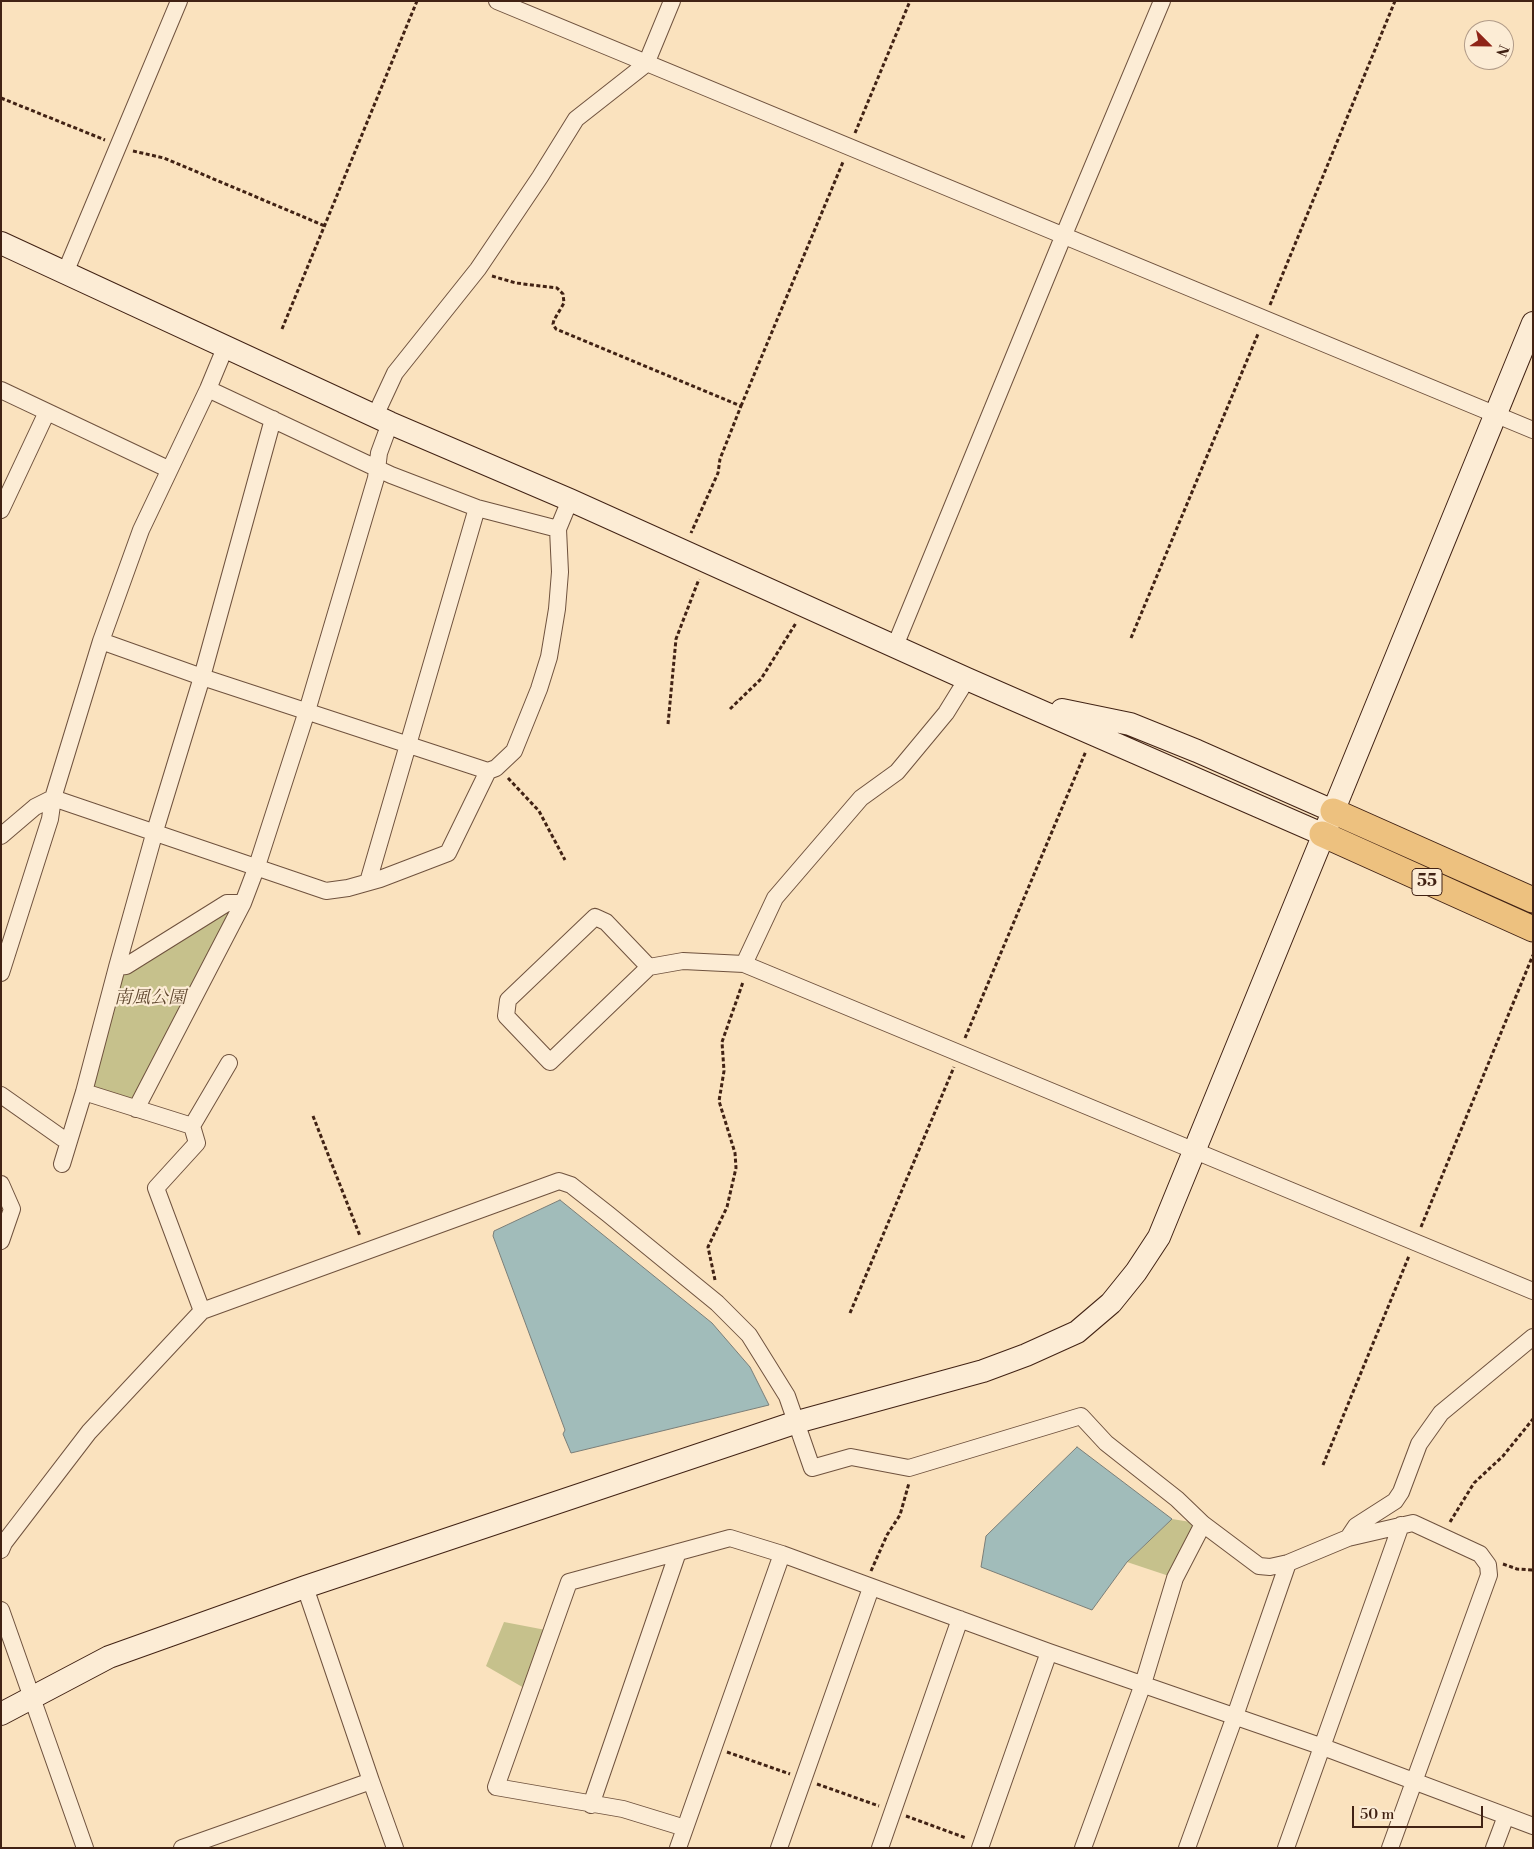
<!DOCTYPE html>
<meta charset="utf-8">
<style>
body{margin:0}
#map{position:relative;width:1534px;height:1849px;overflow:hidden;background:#fae2be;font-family:"Libre Bodoni",serif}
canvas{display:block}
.frame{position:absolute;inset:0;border:2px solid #412214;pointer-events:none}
.north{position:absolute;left:1464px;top:20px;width:50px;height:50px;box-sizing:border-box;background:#fcecd5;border:1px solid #b19b88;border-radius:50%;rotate:113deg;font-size:14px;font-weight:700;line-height:20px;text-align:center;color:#412214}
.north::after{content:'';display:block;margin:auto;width:18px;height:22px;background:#8f2418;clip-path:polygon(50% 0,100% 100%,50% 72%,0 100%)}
.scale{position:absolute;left:1352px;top:1806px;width:131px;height:22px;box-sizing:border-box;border:2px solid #412214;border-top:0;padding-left:6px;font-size:15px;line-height:18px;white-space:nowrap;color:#412214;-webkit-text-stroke:4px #fcecd5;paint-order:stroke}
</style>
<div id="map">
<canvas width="1534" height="1849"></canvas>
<div class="frame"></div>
<div class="north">N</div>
<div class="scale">50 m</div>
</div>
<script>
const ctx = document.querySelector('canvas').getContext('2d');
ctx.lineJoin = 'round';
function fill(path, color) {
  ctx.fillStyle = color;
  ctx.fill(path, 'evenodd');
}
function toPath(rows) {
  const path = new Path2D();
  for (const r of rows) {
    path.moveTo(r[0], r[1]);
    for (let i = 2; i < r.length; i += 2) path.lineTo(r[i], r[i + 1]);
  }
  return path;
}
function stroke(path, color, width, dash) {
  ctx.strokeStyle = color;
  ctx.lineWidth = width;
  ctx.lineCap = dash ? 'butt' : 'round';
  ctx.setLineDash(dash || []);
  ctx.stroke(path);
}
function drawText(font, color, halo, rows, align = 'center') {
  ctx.font = font + ' "Libre Bodoni","Noto Serif JP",serif';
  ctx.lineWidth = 4.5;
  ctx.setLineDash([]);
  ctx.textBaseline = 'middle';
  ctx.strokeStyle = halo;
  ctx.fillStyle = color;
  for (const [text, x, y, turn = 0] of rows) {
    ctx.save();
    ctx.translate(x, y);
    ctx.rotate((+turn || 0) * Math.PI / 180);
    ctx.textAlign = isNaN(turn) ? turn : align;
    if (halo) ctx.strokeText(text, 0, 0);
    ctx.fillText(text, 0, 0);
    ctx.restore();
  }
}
fill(toPath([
 [243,903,136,1109,84,1092,117,967],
 [1172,1519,1203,1524,1175,1578,1127,1562],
 [504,1622,551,1631,531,1692,486,1666]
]), '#c6c18c');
const water = toPath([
 [560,1200,712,1323,750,1367,769,1405,571,1453,563,1434,565,1430,493,1236,494,1231,560,1200],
 [1077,1447,1172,1519,1127,1562,1092,1610,981,1567,986,1536,1077,1447]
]);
fill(water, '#a1bcba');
stroke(water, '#7b7e78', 1);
const street = toPath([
 [497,1,1533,430],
 [65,273,179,1],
 [208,389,391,475,477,508,558,529,570,500],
 [1,390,168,469],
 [375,416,395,373,478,269,540,177,576,119,646,64,672,1],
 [1,510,47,412],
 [101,641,202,677,488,771],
 [895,646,1063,237,1162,1],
 [1,836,35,807,53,798,326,891,348,888,380,879,448,853,488,771,496,768,514,751,539,689,549,657,557,609,560,572,558,529],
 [368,882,477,508],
 [744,964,775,898,861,798,897,772,946,713,967,679],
 [117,967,155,831,202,677,273,419],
 [649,967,550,1062,506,1016,508,1000,595,917,606,922,649,967,683,961,744,964,1533,1291],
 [1,973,50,819,53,798,101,641,141,530,208,389,225,348],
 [84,1092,192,1126,197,1143,156,1188,202,1311],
 [1,1095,62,1138,69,1140],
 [136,1109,243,903,257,866,307,711,376,478,379,453,390,423],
 [192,1126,229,1063],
 [62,1164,84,1092,117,967,126,966,227,903,243,903],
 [1,1184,12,1209,1,1241],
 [1348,1538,1356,1526,1395,1501,1401,1492,1419,1444,1441,1413,1533,1337],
 [1,1550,4,1543,89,1432,202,1311,559,1181,571,1185,608,1214,717,1303,749,1335,787,1396,812,1468,851,1457,909,1468,1081,1416,1106,1443,1177,1499,1203,1524,1259,1566,1270,1567,1288,1563,1348,1538,1413,1523,1480,1554,1488,1565,1489,1575,1390,1848],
 [1,1610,85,1848],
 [371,1781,395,1848],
 [591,1805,678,1552],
 [685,1828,623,1809,496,1787,569,1582,730,1538,782,1554,1049,1652,1323,1747,1533,1826],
 [182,1848,371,1781,305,1587],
 [678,1848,782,1554],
 [779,1848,871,1588],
 [880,1848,960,1619],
 [980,1848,1049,1652],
 [1083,1848,1143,1684,1175,1578,1203,1524],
 [1187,1848,1235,1716,1288,1563],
 [1286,1848,1401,1525],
 [1494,1848,1506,1816]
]);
const secondary = toPath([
 [1,243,390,423,570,500,967,679,1322,834],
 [1062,710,1130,724,1197,751,1333,811],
 [1,1714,109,1657,305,1587,797,1422,983,1371,1026,1355,1077,1332,1111,1303,1136,1272,1159,1237,1533,323]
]);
const primary = toPath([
 [1333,811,1533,900],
 [1322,834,1533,929]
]);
stroke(street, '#6f523e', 18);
stroke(secondary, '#412214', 24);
stroke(primary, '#412214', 27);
stroke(toPath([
 [1,98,105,140],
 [855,133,910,1],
 [133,151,164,158,325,226],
 [492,276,516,283,557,288,563,294,564,303,554,320,553,324,556,329,741,406,720,459,718,473,691,533],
 [1270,305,1395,1],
 [282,329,417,1],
 [741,406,843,162],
 [1131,638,1258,334],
 [730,709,761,679,796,623],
 [668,724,676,639,699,579],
 [508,778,539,811,565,860],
 [965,1038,1086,751],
 [313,1116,360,1236],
 [1421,1227,1533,955],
 [715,1280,708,1247,727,1207,736,1168,735,1153,719,1101,724,1071,722,1042,743,982],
 [850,1313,954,1067],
 [1323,1465,1409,1256],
 [1450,1522,1474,1483,1503,1456,1533,1419],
 [1503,1564,1517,1569,1533,1570],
 [871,1571,887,1535,900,1515,909,1483],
 [727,1752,790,1774],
 [817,1784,879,1806],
 [906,1816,966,1838]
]), '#412214', 3, [4, 2.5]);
stroke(street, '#fcecd5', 16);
stroke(secondary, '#fcecd5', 22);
stroke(primary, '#edc17f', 25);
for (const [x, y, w] of [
 [1427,882,30]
]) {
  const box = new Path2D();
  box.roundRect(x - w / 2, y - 13.5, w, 27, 4);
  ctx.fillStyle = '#fcecd5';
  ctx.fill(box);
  stroke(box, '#412214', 1);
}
drawText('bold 16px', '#412214', null, [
 ["55",1427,882]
]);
drawText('italic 18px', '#624a32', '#fcecd5', [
 ["南風公園",150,999]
]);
</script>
